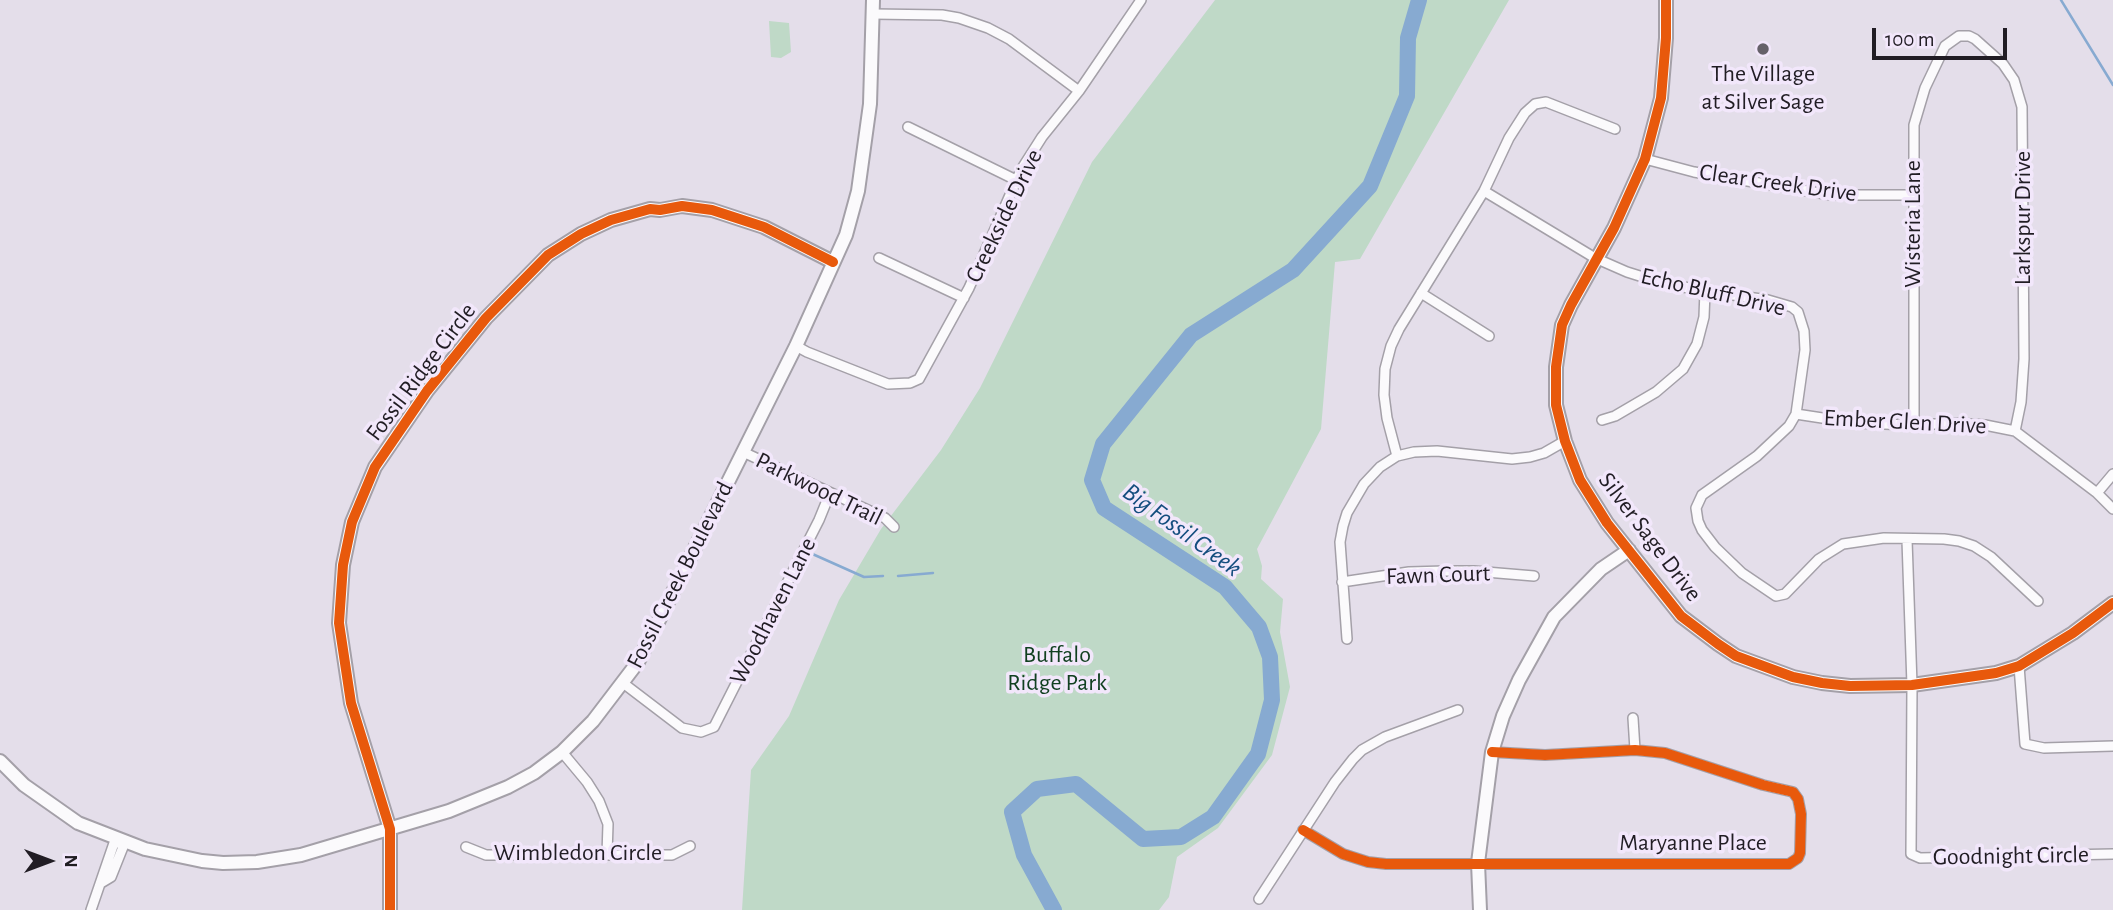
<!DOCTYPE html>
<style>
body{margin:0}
#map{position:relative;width:2113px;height:910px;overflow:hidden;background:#e4deea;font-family:"Alegreya Sans",sans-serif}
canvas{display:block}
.north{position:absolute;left:14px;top:826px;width:70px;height:70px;-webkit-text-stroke:5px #f2e7fb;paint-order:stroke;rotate:90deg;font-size:19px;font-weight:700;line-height:28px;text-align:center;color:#211d24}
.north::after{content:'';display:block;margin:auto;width:24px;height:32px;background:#211d24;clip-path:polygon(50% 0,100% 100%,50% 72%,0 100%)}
.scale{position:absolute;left:1872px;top:28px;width:135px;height:32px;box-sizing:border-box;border:4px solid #211d24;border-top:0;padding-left:9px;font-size:21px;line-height:24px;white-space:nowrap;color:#211d24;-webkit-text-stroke:5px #f2e7fb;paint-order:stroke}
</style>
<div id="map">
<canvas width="2113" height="910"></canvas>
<div class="north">N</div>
<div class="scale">100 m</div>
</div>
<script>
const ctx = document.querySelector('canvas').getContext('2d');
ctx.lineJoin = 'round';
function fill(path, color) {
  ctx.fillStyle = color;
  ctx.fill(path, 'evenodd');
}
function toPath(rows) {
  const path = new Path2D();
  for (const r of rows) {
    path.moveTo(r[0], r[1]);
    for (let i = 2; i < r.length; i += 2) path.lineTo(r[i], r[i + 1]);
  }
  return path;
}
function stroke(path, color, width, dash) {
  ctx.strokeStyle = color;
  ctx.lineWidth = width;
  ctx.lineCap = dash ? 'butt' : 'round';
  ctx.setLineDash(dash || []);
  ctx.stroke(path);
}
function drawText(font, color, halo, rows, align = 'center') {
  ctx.font = font + ' "Alegreya Sans",sans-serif';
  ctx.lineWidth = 7;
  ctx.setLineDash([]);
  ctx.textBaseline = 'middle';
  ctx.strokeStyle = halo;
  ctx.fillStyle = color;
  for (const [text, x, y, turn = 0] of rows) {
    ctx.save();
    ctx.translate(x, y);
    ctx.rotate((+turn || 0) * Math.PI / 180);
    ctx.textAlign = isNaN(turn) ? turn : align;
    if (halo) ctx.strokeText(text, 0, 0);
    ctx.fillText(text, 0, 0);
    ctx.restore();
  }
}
fill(toPath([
 [1215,0,1509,0,1360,259,1335,262,1321,429,1257,549,1262,566,1261,579,1283,599,1280,632,1290,687,1272,755,1218,828,1177,857,1169,897,1159,910,742,910,751,770,789,716,839,600,881,529,941,450,980,388,1092,162],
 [769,21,789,23,791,52,781,58,771,57]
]), '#bfd9c7');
stroke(toPath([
 [2061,0,2113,85],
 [808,552,864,577,883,576],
 [898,576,933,573]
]), '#87aad1', 2.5);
stroke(toPath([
 [1054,910,1024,855,1012,812,1037,789,1076,784,1143,839,1181,837,1213,817,1258,754,1272,700,1270,657,1259,627,1225,587,1104,508,1092,480,1103,444,1191,335,1293,270,1370,186,1407,96,1408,38,1419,0]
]), '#87aad1', 16);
const street = toPath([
 [873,14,942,15,959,18,988,28,1009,39,1079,91],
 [908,127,1016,180],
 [1645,159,1694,172,1831,195,1913,195],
 [1484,191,1595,258,1627,272,1662,283,1705,291,1768,300,1792,307,1798,312,1804,331,1805,350,1796,414,1789,426,1757,456,1702,495,1696,508,1698,521,1702,530,1715,547,1742,573,1776,596,1785,594,1819,559,1843,544,1884,538,1944,539,1959,541,1974,546,1991,557,2038,601],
 [879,258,964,298],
 [1421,293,1489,336],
 [796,346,807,352,888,384,910,383,919,379,969,288,1021,170,1042,137,1079,91,1141,0],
 [1796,414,1855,423,1914,425,1956,423,1985,425,2015,431,2097,493,2113,509],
 [1602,420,1615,416,1656,392,1683,369,1697,344,1704,317,1705,291],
 [1914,425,1914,125,1925,88,1945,46,1959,36,1969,36,1975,39,2003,64,2014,80,2022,107,2024,359,2021,402,2015,431],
 [743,452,885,518,894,527],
 [1397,456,1387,418,1384,395,1385,369,1391,346,1399,329,1484,191,1509,138,1525,113,1535,104,1546,102,1615,129],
 [2097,493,2113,474],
 [1907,540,1912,685,1911,854,1920,858,2113,854],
 [1342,582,1409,572,1445,571,1474,571,1534,576],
 [1347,639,1340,542,1343,526,1347,513,1364,484,1380,467,1397,456,1414,452,1437,451,1512,459,1530,457,1544,453,1565,441],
 [2019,666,2025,744,2044,748,2113,746],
 [623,683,682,728,701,732,714,727,819,520,830,493],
 [1633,718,1635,750],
 [562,752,587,782,599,801,608,824,607,855],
 [1303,830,1343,854,1368,862,1386,864,1789,864,1798,858,1800,853,1801,814,1798,799,1793,792,1763,785,1665,753,1635,750,1545,755,1492,752],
 [466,847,486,855,672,855,690,846],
 [101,883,111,877,123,847,121,840],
 [1259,899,1335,782,1353,759,1362,750,1385,737,1458,710],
 [91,910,114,843,120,843]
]);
const secondary = toPath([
 [1666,0,1666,38,1661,98,1645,159,1614,228,1571,305,1562,325,1556,367,1556,405,1565,441,1580,480,1607,523,1681,616,1718,644,1736,656,1793,677,1822,683,1850,686,1912,685,1996,673,2019,666,2073,633,2113,603],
 [0,761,24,785,78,823,145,849,202,861,223,863,257,862,301,855,449,811,508,787,534,773,562,752,593,721,638,662,796,346,846,235,858,191,870,104,873,0],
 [390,910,390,829,351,703,339,623,343,565,352,522,375,467,427,391,486,318,548,255,581,234,611,220,650,209,660,210,682,206,712,210,764,227,833,262],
 [1480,910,1478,863,1492,752,1503,716,1519,680,1554,617,1601,569,1629,550]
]);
stroke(street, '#a4a0a8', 12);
stroke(secondary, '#a4a0a8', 16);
stroke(street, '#fbfafc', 9);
stroke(secondary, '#fbfafc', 12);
stroke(toPath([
 [1666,0,1666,38,1661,98,1645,159,1614,228,1571,305,1562,325,1556,367,1556,405,1565,441,1580,480,1607,523,1681,616,1718,644,1736,656,1793,677,1822,683,1850,686,1912,685,1996,673,2019,666,2073,633,2113,603],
 [1303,830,1343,854,1368,862,1386,864,1789,864,1798,858,1800,853,1801,814,1798,799,1793,792,1763,785,1665,753,1635,750,1545,755,1492,752],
 [390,910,390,829,351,703,339,623,343,565,352,522,375,467,427,391,486,318,548,255,581,234,611,220,650,209,660,210,682,206,712,210,764,227,833,262]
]), '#e8590c', 10);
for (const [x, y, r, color] of [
 [1763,49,7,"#656169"]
]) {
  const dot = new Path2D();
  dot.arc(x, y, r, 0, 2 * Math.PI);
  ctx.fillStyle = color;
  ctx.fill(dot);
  stroke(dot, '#f2e7fb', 2.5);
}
drawText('24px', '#211d24', '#f2e7fb', [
 ["The Village",1763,74],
 ["at Silver Sage",1763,102]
]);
drawText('24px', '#211d24', '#f2e7fb', [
 ["Clear Creek Drive",1778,183,8],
 ["Creekside Drive",1004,216,-64],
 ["Larkspur Drive",2023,218,-90],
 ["Wisteria Lane",1913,224,-90],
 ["Echo Bluff Drive",1713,292,13],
 ["Fossil Ridge Circle",421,372,-53],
 ["Ember Glen Drive",1905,422,3],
 ["Parkwood Trail",819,489,26],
 ["Silver Sage Drive",1650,537,53],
 ["Fossil Creek Boulevard",680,575,-63],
 ["Fawn Court",1438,575,-2],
 ["Woodhaven Lane",773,611,-63],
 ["Maryanne Place",1693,843],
 ["Wimbledon Circle",578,853],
 ["Goodnight Circle",2011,856,-1]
]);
drawText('24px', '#114020', '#f2e7fb', [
 ["Buffalo",1057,655],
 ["Ridge Park",1057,683]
]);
drawText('italic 26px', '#144d7e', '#f2e7fb', [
 ["Big Fossil Creek",1182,530,36]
]);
</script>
